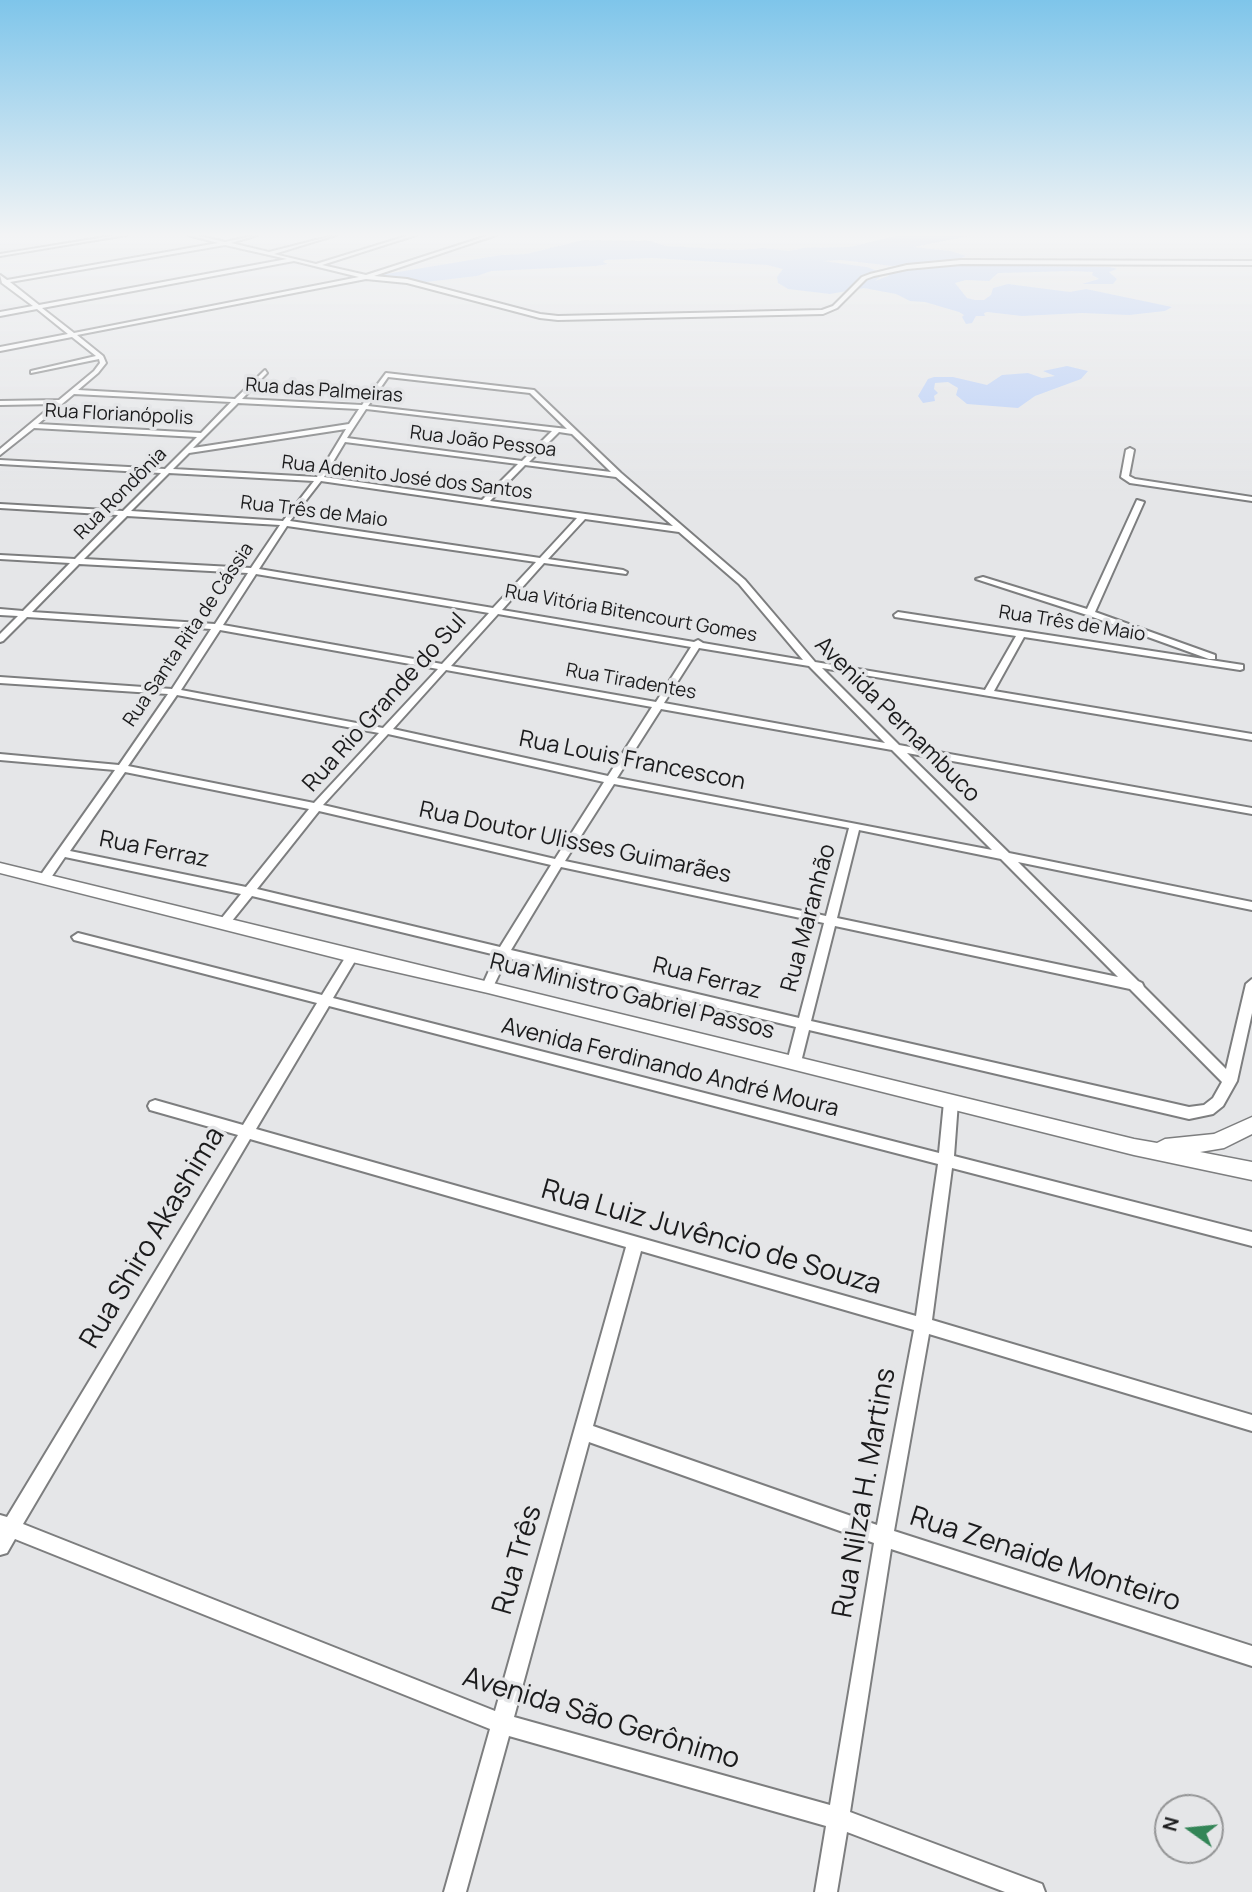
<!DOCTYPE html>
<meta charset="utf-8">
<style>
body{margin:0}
#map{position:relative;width:1252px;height:1892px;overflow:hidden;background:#e5e6e8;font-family:Manrope,sans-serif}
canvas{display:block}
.north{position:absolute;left:1154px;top:1794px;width:70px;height:70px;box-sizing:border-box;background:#e5e6e8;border:2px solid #949596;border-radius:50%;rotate:285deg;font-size:19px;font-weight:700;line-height:28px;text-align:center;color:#1b1b1c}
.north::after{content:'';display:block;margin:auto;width:24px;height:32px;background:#338557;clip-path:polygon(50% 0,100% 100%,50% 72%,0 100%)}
</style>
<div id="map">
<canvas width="1252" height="1892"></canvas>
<div class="north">N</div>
</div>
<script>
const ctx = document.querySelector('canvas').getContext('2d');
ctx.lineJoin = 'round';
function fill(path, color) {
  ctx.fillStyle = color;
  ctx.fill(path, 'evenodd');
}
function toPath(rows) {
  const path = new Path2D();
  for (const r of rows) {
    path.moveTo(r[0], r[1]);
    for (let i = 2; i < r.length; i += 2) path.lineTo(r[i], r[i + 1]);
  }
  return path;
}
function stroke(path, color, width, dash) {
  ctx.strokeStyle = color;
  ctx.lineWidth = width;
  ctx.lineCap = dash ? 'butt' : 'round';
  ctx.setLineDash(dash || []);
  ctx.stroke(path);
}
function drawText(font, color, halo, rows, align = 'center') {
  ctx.font = font + ' Manrope,sans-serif';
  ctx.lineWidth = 7;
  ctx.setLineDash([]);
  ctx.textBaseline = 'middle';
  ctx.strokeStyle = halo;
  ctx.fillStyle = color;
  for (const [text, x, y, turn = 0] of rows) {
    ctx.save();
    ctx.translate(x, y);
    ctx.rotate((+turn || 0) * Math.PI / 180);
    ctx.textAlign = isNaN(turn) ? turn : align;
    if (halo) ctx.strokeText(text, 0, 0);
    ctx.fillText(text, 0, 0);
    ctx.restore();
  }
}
fill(toPath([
 [900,235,973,235,914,247,951,251,966,256,958,260,892,266,841,260,823,261,867,267,880,272,883,275,875,281,888,276,893,270,945,265,1110,267,1117,269,1109,272,1117,279,1113,284,1082,284,1099,279,1092,275,1093,272,1072,271,998,273,989,281,966,280,955,283,967,298,975,300,984,300,991,295,993,288,1008,284,1070,292,1086,289,1172,307,1165,311,1129,315,1082,313,1022,316,987,312,984,313,985,316,976,316,972,323,966,324,962,317,964,315,959,312,925,302,910,301,896,294,864,288,830,294,788,289,778,283,777,277,783,269,767,265,652,258,605,260,603,262,608,264,596,266,491,271,477,276,417,283,380,275,501,255,526,254,583,240,650,241,666,246,737,250,764,248,789,251,803,248,850,247],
 [1067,366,1088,371,1081,379,1035,396,1018,408,967,404,956,395,958,388,948,382,935,383,934,389,938,393,934,396,935,401,923,403,918,396,928,379,934,377,953,377,987,385,1002,375,1028,373,1042,378,1055,376,1043,371]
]), '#b8cef8');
const minor = toPath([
 [118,235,126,235,0,256,0,254,118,235],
 [189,235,195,235,225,242,257,235,231,243,269,252,336,235,274,254,316,264,410,235,416,235,322,265,366,275,490,235,496,235,374,276,407,279,540,314,558,316,822,310,833,306,862,277,870,274,907,265,961,260,1252,261,1252,265,961,264,907,269,874,276,866,279,837,308,823,314,558,320,540,318,407,283,366,279,77,335,103,356,106,363,98,373,78,390,235,399,265,370,267,373,242,399,362,405,386,373,534,390,621,473,745,580,815,662,985,690,1016,636,895,617,894,615,898,612,1243,665,1243,669,1240,670,1024,637,994,691,1252,734,1252,740,822,668,899,745,1252,808,1252,814,907,753,1009,853,1252,902,1252,910,1018,862,1138,981,1142,983,1144,987,1226,1069,1246,984,1252,979,1252,1013,1237,1081,1223,1106,1213,1114,1189,1119,809,1030,801,1062,799,1066,794,1067,789,1066,787,1062,796,1027,507,958,492,989,488,991,484,989,482,986,496,955,252,896,227,927,223,928,217,924,241,894,65,857,48,882,40,882,38,879,40,876,115,770,0,760,0,754,119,765,168,694,0,683,0,677,172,689,211,629,27,617,3,641,0,642,0,634,18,616,0,615,0,609,23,611,70,563,0,559,0,555,75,559,118,515,0,508,0,504,123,511,161,473,0,464,0,460,165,469,197,437,34,428,0,455,0,449,54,404,0,405,0,401,59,400,94,371,100,363,99,359,31,373,31,371,96,356,72,337,0,351,0,347,68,334,37,309,0,316,0,312,33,306,2,283,0,275,7,280,218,243,189,235],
 [225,245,287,259,39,305,10,282,225,245],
 [294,261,359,277,74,333,42,308,294,261],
 [388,377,530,393,567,429,368,406,388,377],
 [74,394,231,402,201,433,38,424,74,394],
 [238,403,359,409,349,424,193,448,238,403],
 [366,409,375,410,552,431,522,461,347,438,366,409],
 [346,429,317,477,173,469,189,453,346,429],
 [559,432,572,434,611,472,529,462,559,432],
 [345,442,518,464,482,500,324,477,345,442],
 [525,465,616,477,673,526,490,501,525,465],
 [169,473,314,481,283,521,131,511,169,473],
 [321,481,577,518,540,558,290,521,321,481],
 [127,516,280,525,251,568,84,559,127,516],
 [585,519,679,532,739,584,803,660,703,643,698,640,694,642,502,610,544,563,626,574,627,572,623,570,548,559,585,519],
 [287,526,536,562,493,608,259,569,287,526],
 [79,564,248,573,215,624,32,612,79,564],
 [256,574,489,613,442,664,223,625,256,574],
 [498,614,691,647,656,702,451,666,498,614],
 [220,630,438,669,383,728,181,690,220,630],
 [699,648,809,666,885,743,664,703,699,648],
 [446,670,652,707,608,776,393,729,446,670],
 [177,695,379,733,314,803,128,766,177,695],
 [661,709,892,750,992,850,617,778,661,709],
 [388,734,604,782,555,859,323,805,388,734],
 [125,772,309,809,246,887,70,851,125,772],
 [614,784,849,828,826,916,565,861,614,784],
 [319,811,551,865,500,947,257,889,319,811],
 [859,830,1001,859,1118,977,837,918,859,830],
 [561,867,824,923,799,1018,511,950,561,867],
 [835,926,1130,989,1222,1082,1213,1098,1204,1105,1189,1107,811,1021,835,926],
 [1130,448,1134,450,1129,476,1135,479,1252,497,1252,501,1130,483,1121,477,1126,450,1130,448],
 [1137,500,1144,502,1095,612,1215,655,1215,659,1209,659,1087,615,976,579,983,577,1087,609,1137,500],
 [78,933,322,995,348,953,352,952,358,956,333,998,939,1153,944,1102,946,1098,951,1097,956,1098,958,1102,954,1156,1252,1232,1252,1246,952,1168,932,1320,1252,1415,1252,1431,929,1334,894,1531,1252,1646,1252,1666,891,1549,850,1812,1042,1884,1045,1892,1005,1892,847,1832,837,1892,815,1892,826,1826,509,1736,466,1892,444,1892,490,1729,15,1539,7,1553,0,1555,0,1515,7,1517,238,1135,150,1110,148,1106,150,1102,155,1100,243,1125,317,1003,74,940,72,937,78,933],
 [329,1006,938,1164,916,1316,256,1129,329,1006],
 [250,1139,626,1247,495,1711,23,1524,250,1139],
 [641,1251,914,1330,877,1525,593,1426,641,1251],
 [589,1442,874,1543,830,1805,514,1717,589,1442]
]);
const secondary = toPath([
 [0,863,1134,1139,1157,1143,1165,1139,1214,1134,1252,1117,1252,1134,1224,1148,1200,1152,1252,1162,1252,1180,1134,1155,488,993,352,962,0,873,0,863]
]);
stroke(minor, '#7d7e7f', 4);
stroke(secondary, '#7d7e7f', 3);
fill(minor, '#fff');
fill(secondary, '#fff');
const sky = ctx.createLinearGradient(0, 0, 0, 499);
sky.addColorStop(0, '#7ec5ea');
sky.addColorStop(0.47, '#f3f4f5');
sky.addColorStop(1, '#f3f4f500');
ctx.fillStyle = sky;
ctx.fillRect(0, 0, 1252, 499);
drawText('19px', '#1b1b1c', '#e5e6e8', [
 ["Rua das Palmeiras",324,391,4],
 ["Rua Florianópolis",119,415,3],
 ["Rua João Pessoa",483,442,7],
 ["Rua Adenito José dos Santos",407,478,7],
 ["Rua Rondônia",121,494,-45],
 ["Rua Três de Maio",314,512,7],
 ["Rua Vitória Bitencourt Gomes",631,614,10],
 ["Rua Três de Maio",1072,624,9],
 ["Rua Santa Rita de Cássia",189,635,-56],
 ["Rua Tiradentes",631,682,10]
]);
drawText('23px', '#1b1b1c', '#e5e6e8', [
 ["Rua Rio Grande do Sul",385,703,-48],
 ["Avenida Pernambuco",897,720,45],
 ["Rua Louis Francescon",632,761,11],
 ["Rua Doutor Ulisses Guimarães",575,843,12],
 ["Rua Ferraz",154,850,11],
 ["Rua Maranhão",809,918,-75],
 ["Rua Ferraz",707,979,14],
 ["Rua Ministro Gabriel Passos",632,997,14],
 ["Avenida Ferdinando André Moura",670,1068,14]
]);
drawText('28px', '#1b1b1c', '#e5e6e8', [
 ["Rua Shiro Akashima",153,1238,-59],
 ["Rua Luiz Juvêncio de Souza",711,1238,16],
 ["Rua Nilza H. Martins",865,1493,-80],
 ["Rua Três",518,1560,-74],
 ["Rua Zenaide Monteiro",1045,1560,18],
 ["Avenida São Gerônimo",601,1719,17]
]);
</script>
